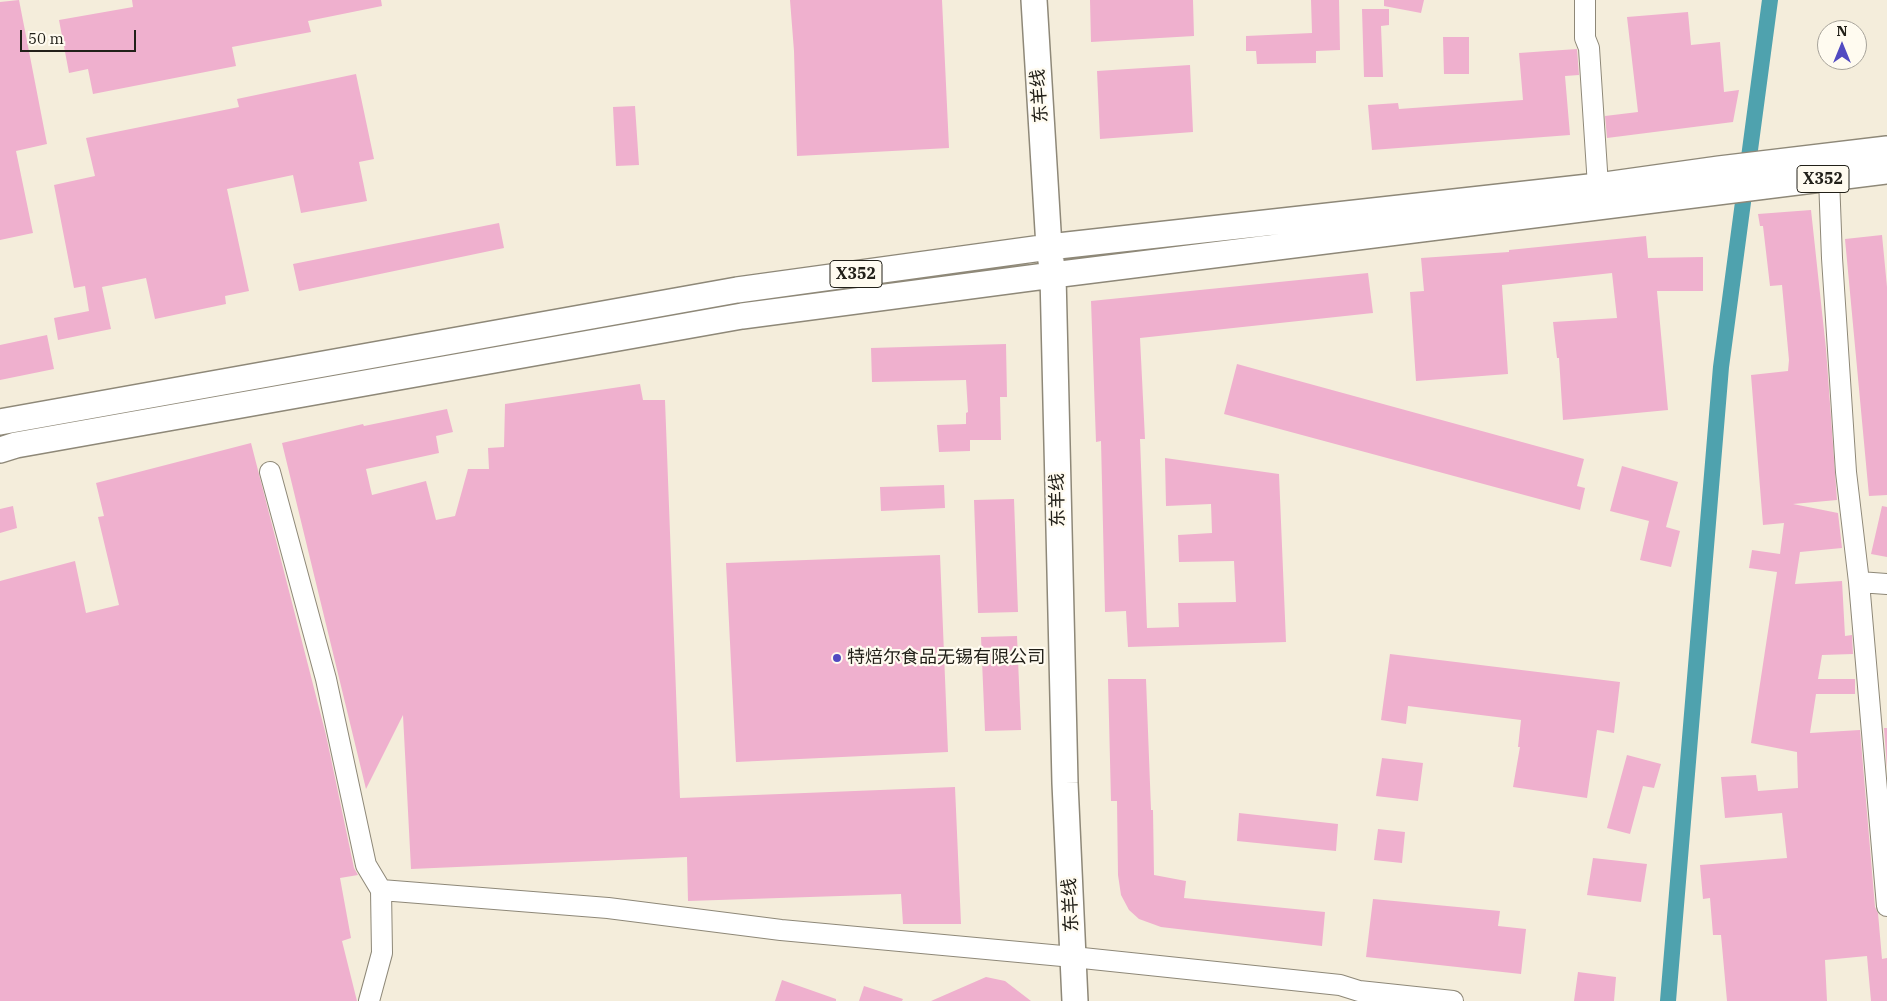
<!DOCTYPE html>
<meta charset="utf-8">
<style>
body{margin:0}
#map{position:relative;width:1887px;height:1001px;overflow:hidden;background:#f4eddb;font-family:"IBM Plex Serif",serif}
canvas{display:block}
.north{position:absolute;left:1817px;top:20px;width:50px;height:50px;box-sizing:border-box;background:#fffbf0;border:1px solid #a7a39a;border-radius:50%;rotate:0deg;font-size:14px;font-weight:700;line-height:20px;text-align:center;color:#222019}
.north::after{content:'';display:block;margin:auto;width:18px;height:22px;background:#514ac1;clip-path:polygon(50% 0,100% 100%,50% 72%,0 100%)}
.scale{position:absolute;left:20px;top:30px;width:116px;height:22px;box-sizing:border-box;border:2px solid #222019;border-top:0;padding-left:6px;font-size:15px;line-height:18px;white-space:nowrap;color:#222019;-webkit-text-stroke:4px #fffbf0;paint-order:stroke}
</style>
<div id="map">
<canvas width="1887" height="1001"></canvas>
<div class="north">N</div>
<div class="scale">50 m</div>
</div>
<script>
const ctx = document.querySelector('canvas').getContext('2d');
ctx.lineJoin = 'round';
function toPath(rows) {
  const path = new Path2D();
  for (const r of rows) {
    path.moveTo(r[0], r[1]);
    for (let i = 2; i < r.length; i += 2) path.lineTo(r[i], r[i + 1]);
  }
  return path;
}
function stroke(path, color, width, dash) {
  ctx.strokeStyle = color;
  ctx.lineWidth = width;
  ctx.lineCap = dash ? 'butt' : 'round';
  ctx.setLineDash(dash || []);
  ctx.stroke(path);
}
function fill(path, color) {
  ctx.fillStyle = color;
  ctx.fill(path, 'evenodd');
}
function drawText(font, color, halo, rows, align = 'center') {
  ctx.font = font + ' "IBM Plex Serif","Noto Sans SC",serif';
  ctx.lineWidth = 4.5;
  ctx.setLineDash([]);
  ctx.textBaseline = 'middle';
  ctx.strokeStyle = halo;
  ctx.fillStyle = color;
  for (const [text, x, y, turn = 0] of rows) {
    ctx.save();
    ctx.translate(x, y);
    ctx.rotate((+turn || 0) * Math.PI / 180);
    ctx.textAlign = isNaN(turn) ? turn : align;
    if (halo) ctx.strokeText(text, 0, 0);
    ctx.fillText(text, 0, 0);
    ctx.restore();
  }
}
stroke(toPath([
 [1668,1001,1721,367,1770,0]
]), '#4fa2ae', 16);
fill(toPath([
 [19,0,47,144,16,151,33,233,0,240,0,2],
 [132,0,381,0,382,6,308,21,311,32,232,47,236,66,93,94,88,69,69,73,59,20,133,7],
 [790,0,942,0,949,148,797,156,794,51],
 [1090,0,1193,0,1194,36,1091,42],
 [1311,0,1339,0,1340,50,1316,51,1316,63,1257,64,1256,51,1246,51,1246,36,1312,33],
 [1384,0,1424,0,1421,13,1384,6],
 [1362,9,1389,9,1389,25,1381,26,1383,77,1364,77],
 [1688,12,1691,45,1720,42,1724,92,1739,90,1733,122,1607,138,1605,116,1638,112,1627,17],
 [1443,37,1469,37,1469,74,1444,74],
 [1577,49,1579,75,1565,76,1570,135,1372,150,1368,105,1398,103,1399,109,1523,100,1519,53],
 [1190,65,1193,132,1100,139,1097,71],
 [356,74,374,159,359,162,367,201,301,213,293,175,227,189,249,291,225,296,226,304,155,319,146,278,102,287,111,329,58,340,54,318,89,311,85,286,74,288,54,185,95,176,86,138,239,107,237,99],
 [635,106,639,165,616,166,613,107],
 [1811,210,1826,349,1837,500,1793,504,1838,513,1842,548,1800,552,1795,584,1842,581,1845,636,1852,635,1853,654,1822,655,1818,679,1855,679,1855,694,1816,694,1810,733,1860,730,1875,907,1878,913,1882,959,1887,958,1887,1001,1871,1001,1867,956,1825,960,1827,1001,1727,1001,1721,935,1713,935,1710,898,1703,899,1700,865,1787,858,1782,813,1725,818,1721,777,1756,775,1758,791,1798,788,1797,752,1751,743,1777,572,1749,568,1752,550,1780,554,1784,523,1763,525,1751,375,1788,371,1789,360,1782,285,1770,286,1763,226,1760,226,1758,214],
 [499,223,504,248,299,291,293,264],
 [1882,235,1887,287,1887,495,1869,496,1845,239],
 [1646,236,1648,258,1703,257,1703,291,1657,291,1668,410,1563,420,1559,358,1557,358,1553,322,1617,318,1612,273,1502,285,1508,374,1416,381,1410,292,1424,291,1421,258,1509,252,1509,250],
 [1368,273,1373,313,1140,338,1145,439,1140,439,1147,628,1179,627,1178,603,1236,602,1234,561,1179,562,1178,535,1212,533,1211,504,1166,506,1165,458,1279,474,1286,642,1128,647,1126,611,1105,612,1101,441,1096,442,1091,301],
 [47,335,54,369,0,380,0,345],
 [1006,344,1007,397,1000,397,1001,440,970,440,970,451,939,452,937,425,966,424,966,413,968,412,966,380,872,382,871,348],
 [1237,364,1584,459,1577,486,1585,488,1580,510,1224,414],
 [640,384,643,400,665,400,680,798,955,787,961,924,903,924,901,894,688,901,687,857,411,869,403,715,366,789,282,443,363,424,364,426,447,409,453,432,436,436,439,453,366,469,372,495,426,481,436,520,455,516,468,469,489,469,488,448,504,447,505,404],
 [251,443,326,735,354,868,358,875,340,878,351,938,342,941,357,1001,0,1001,0,581,75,561,86,613,119,605,98,517,104,516,96,483],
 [1622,466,1678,482,1666,527,1680,531,1671,567,1640,560,1649,521,1610,511],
 [944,485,945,508,881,511,880,487],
 [1014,499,1018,612,978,613,974,500],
 [13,506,17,528,0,533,0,509],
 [1882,506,1887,507,1887,557,1871,554],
 [940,555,948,752,736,762,726,563],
 [1017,636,1021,730,985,731,981,637],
 [1390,654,1620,682,1614,733,1597,730,1587,798,1513,787,1520,747,1518,747,1521,720,1408,706,1406,724,1381,720],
 [1108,679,1146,679,1151,810,1153,810,1154,875,1186,881,1184,898,1325,912,1322,946,1161,927,1139,919,1129,910,1121,895,1118,875,1117,801,1111,801],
 [1884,728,1887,728,1887,768],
 [1627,755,1661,764,1654,788,1643,786,1630,834,1607,828],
 [1382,758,1423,763,1418,801,1376,796],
 [1239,813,1338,824,1336,851,1237,841],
 [1378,829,1405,832,1402,863,1374,860],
 [1593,858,1647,864,1641,902,1587,895],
 [1373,899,1500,911,1498,926,1526,929,1521,974,1366,957],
 [1578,972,1616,977,1614,1001,1574,1001],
 [986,977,1005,981,1031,1001,931,1001],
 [782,980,836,999,836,1001,775,1001],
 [864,986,903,999,902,1001,859,1001]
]), '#efb0ce');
const minor = toPath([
 [1585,0,1585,38,1589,48,1598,186],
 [1829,178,1832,258,1846,472,1859,582,1887,906],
 [270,472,326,679,366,865,381,890,382,953,369,1001],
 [1859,582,1887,584],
 [381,890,608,908,781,930,1073,957,1340,985,1359,991,1453,1001]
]);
const major = toPath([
 [1034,0,1049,247,1053,275,1065,783,1075,1001],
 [0,422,737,290,1049,247,1598,186,1719,169,1887,149],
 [0,450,16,445,742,316,1053,275,1887,171]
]);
stroke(minor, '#8e8878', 22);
stroke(major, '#8e8878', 28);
stroke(minor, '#fff', 20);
stroke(major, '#fff', 25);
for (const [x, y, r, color] of [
 [837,658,5,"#514ac1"]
]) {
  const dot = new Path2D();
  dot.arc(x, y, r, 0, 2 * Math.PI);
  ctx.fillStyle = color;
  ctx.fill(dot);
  stroke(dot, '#fffbf0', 2);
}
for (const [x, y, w] of [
 [1823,179,52],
 [856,274,52]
]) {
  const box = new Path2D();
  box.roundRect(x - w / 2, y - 13.5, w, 27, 4);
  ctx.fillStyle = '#fffbf0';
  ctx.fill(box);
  stroke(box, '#222019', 1);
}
drawText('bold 16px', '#222019', null, [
 ["X352",1823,179],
 ["X352",856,274]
]);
drawText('18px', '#222019', '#fffbf0', [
 ["东羊线",1040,96,-94],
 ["东羊线",1058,500,-91],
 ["东羊线",1071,905,-93]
]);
drawText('18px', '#222019', '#fffbf0', [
 ["特焙尔食品无锡有限公司",847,658]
], 'left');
</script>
